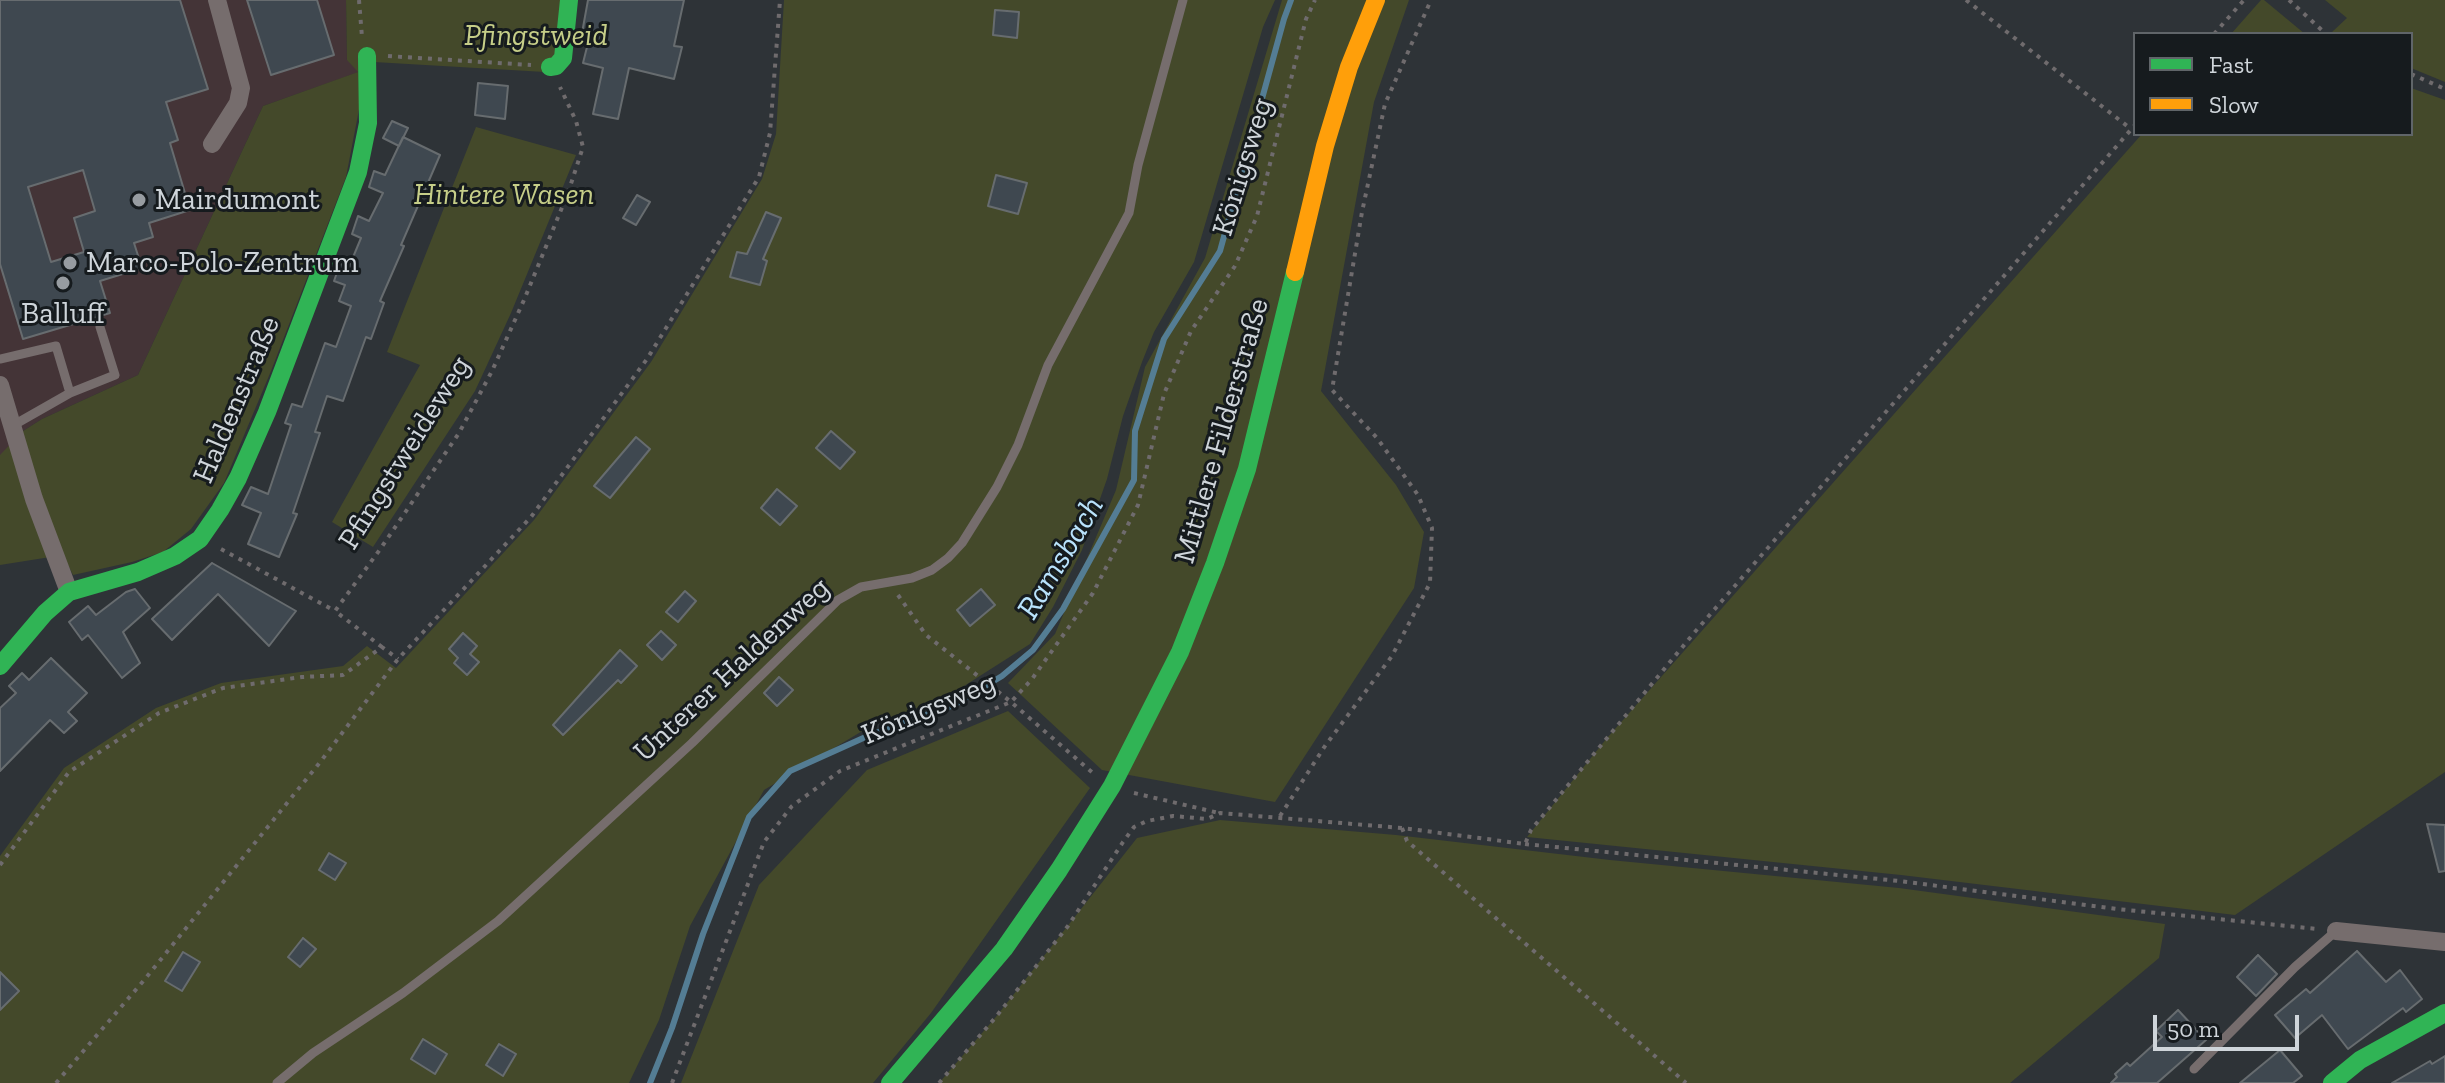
<!DOCTYPE html>
<meta charset="utf-8">
<style>
body{margin:0}
#map{position:relative;width:2445px;height:1083px;overflow:hidden;background:#2e3337;font-family:"Zilla Slab",serif}
canvas{display:block}
.legend{position:absolute;left:2133px;top:32px;width:280px;height:104px;box-sizing:border-box;background:#161b1e;border:2px solid #606569;margin:0;padding:10px 14px;list-style:none;font-size:24px;color:#cfd5da}
.legend li{display:flex;align-items:center;gap:16px;height:40px}
.legend b{width:40px;border:2px solid #606569}
.scale{position:absolute;left:2153px;top:1015px;width:146px;height:36px;box-sizing:border-box;border:4px solid #cfd5da;border-top:0;padding-left:10px;font-size:24px;line-height:28px;white-space:nowrap;color:#cfd5da;-webkit-text-stroke:6px #161b1e;paint-order:stroke}
</style>
<div id="map">
<canvas width="2445" height="1083"></canvas>
<ul class="legend">
<li><b style="height:10px;background:#30b455"></b>Fast</li>
<li><b style="height:10px;background:#ff9f0a"></b>Slow</li>
</ul>
<div class="scale">50 m</div>
</div>
<script>
const ctx = document.querySelector('canvas').getContext('2d');
ctx.lineJoin = 'round';
function fill(path, color) {
  ctx.fillStyle = color;
  ctx.fill(path, 'evenodd');
}
function toPath(rows) {
  const path = new Path2D();
  for (const r of rows) {
    path.moveTo(r[0], r[1]);
    for (let i = 2; i < r.length; i += 2) path.lineTo(r[i], r[i + 1]);
  }
  return path;
}
function stroke(path, color, width, dash) {
  ctx.strokeStyle = color;
  ctx.lineWidth = width;
  ctx.lineCap = dash ? 'butt' : 'round';
  ctx.setLineDash(dash || []);
  ctx.stroke(path);
}
function drawText(font, color, halo, rows, align = 'center') {
  ctx.font = font + ' "Zilla Slab",serif';
  ctx.lineWidth = 6;
  ctx.setLineDash([]);
  ctx.textBaseline = 'middle';
  ctx.strokeStyle = halo;
  ctx.fillStyle = color;
  for (const [text, x, y, turn = 0] of rows) {
    ctx.save();
    ctx.translate(x, y);
    ctx.rotate((+turn || 0) * Math.PI / 180);
    ctx.textAlign = isNaN(turn) ? turn : align;
    if (halo) ctx.strokeText(text, 0, 0);
    ctx.fillText(text, 0, 0);
    ctx.restore();
  }
}
fill(toPath([
 [0,0,346,0,347,59,359,72,263,106,138,375,42,419,23,431,0,565]
]), '#443437');
fill(toPath([
 [346,0,576,0,562,73,374,62,362,94,346,177,271,371,224,483,191,529,163,552,132,562,73,575,63,555,0,565,0,455,23,431,42,419,138,375,263,106,358,72,347,60],
 [784,0,1275,0,1263,27,1194,262,1154,332,1142,362,1123,416,1107,479,1082,550,1053,607,1030,644,950,695,869,727,764,790,690,926,659,1020,629,1083,0,1083,0,856,64,768,156,708,221,683,343,666,367,646,396,668,534,520,651,362,762,179,776,134],
 [1282,0,1409,0,1374,102,1321,391,1396,485,1424,532,1414,588,1275,802,1102,770,1008,683,1055,634,1116,490,1145,367,1205,258],
 [2261,0,2264,0,2305,34,2231,34],
 [2325,0,2445,0,2445,82,2411,68,2411,34,2332,32,2347,18],
 [2411,88,2445,100,2445,772,2235,915,1901,875,1527,837,1607,738,2142,134,2411,134],
 [476,127,576,155,511,313,475,391,373,547,332,522,420,365,387,352],
 [1008,711,1090,788,931,1013,873,1083,681,1083,759,885,867,770],
 [1220,820,1396,835,1610,860,1899,888,2165,924,2159,958,2010,1083,939,1083,995,1018,1137,838]
]), '#44492a');
stroke(toPath([
 [650,1083,672,1028,703,934,749,817,790,771,870,735,954,705,1002,676,1033,650,1063,609,1134,480,1135,431,1164,339,1220,251,1284,19,1291,0]
]), '#547d94', 6);
const building = toPath([
 [0,0,180,0,208,89,166,102,178,140,170,143,190,210,149,223,153,237,134,243,142,268,100,281,110,313,23,339,0,264,0,0],
 [83,170,95,211,74,218,84,252,51,262,28,187,83,170],
 [247,0,317,0,334,55,271,75,247,0],
 [588,0,684,0,674,46,682,47,674,79,629,68,618,119,593,114,603,68,583,63,590,35,582,33,588,0],
 [995,10,1019,12,1017,38,993,35,995,10],
 [478,83,508,86,505,119,475,115,478,83],
 [392,121,408,128,399,146,383,138,392,121],
 [403,137,440,155,401,245,404,246,380,301,384,303,371,339,366,337,343,401,327,396,315,432,320,433,293,513,297,514,279,557,248,544,261,513,242,505,251,487,268,494,291,425,285,423,292,404,302,407,325,343,336,347,351,306,339,301,345,285,334,281,340,264,349,267,361,238,352,234,358,216,369,221,383,193,369,187,374,171,385,175,403,137],
 [996,175,1027,183,1018,214,988,206,996,175],
 [637,195,650,202,636,225,623,218,637,195],
 [766,212,781,218,763,259,767,261,760,285,730,277,737,252,747,254,766,212],
 [831,431,855,452,840,469,816,448,831,431],
 [636,437,650,449,610,498,594,486,636,437],
 [777,489,797,506,780,525,761,508,777,489],
 [212,563,296,611,269,646,218,594,172,640,152,619,212,563],
 [135,589,150,608,123,632,140,663,122,678,88,635,82,640,69,622,88,606,96,615,126,592,135,589],
 [981,589,995,605,970,626,957,610,981,589],
 [685,591,696,601,678,622,666,612,685,591],
 [661,631,676,645,662,660,647,645,661,631],
 [463,633,477,646,470,654,479,662,467,675,454,663,458,658,449,649,463,633],
 [620,650,637,666,621,683,618,680,563,735,553,725,620,650],
 [51,658,87,693,68,712,77,721,64,733,50,720,0,771,0,708,16,693,9,686,22,673,29,680,51,658],
 [779,677,793,690,777,706,764,693,779,677],
 [2427,824,2445,825,2445,871,2439,872,2427,824],
 [329,853,346,863,335,880,319,870,329,853],
 [303,938,316,949,300,967,288,957,303,938],
 [2357,951,2386,982,2400,970,2422,999,2406,1012,2403,1008,2348,1049,2322,1015,2295,1038,2275,1015,2306,989,2310,993,2357,951],
 [183,952,200,962,182,991,165,981,183,952],
 [2258,955,2277,974,2256,996,2237,977,2258,955],
 [0,972,19,991,0,1010,0,972],
 [2178,1010,2206,1040,2157,1083,2111,1083,2117,1077,2115,1074,2127,1063,2130,1066,2162,1037,2156,1031,2178,1010],
 [423,1039,447,1054,435,1074,411,1059,423,1039],
 [499,1044,516,1054,503,1076,486,1065,499,1044],
 [2280,1050,2302,1076,2293,1083,2240,1083,2280,1050],
 [2445,1056,2445,1083,2392,1083,2430,1061,2432,1064,2445,1056]
]);
fill(building, '#3f4850');
stroke(building, '#676c6f', 2);
stroke(toPath([
 [359,0,362,37],
 [1966,0,2131,129],
 [2289,0,2326,34],
 [2214,34,2244,0],
 [388,56,531,65],
 [2411,74,2445,89],
 [221,549,335,611],
 [898,595,926,635,1011,702,1094,774],
 [382,647,335,611,381,548,459,433,492,371,524,300,568,193,583,147,576,121,560,87],
 [1134,793,1219,813],
 [1280,816,1325,746,1392,656,1430,583,1432,528,1418,495,1377,438,1332,390,1362,212,1385,104,1431,0],
 [1402,828,1407,841,1686,1083],
 [1525,844,1899,881,2117,909,2318,929],
 [0,865,69,772,159,713,223,688,302,677,343,675,382,647,398,659],
 [56,1083,145,979,321,761,398,659,531,517,647,359,759,177,770,133,780,0],
 [672,1083,764,842,792,806,840,771,1011,702,1032,679,1093,593,1138,505,1164,394,1191,331,1235,266,1257,216,1306,19,1315,0],
 [939,1083,995,1018,1068,926,1123,842,1134,827,1147,821,1173,816,1207,819,1220,813,1402,828,1525,844,1531,830,1694,633,2135,125]
]), '#6f6b6d', 4, [4, 6]);
stroke(toPath([
 [0,359,56,346,70,393,12,426],
 [70,393,115,375,100,327],
 [2194,1069,2295,967,2336,931],
 [277,1083,313,1053,403,993,498,921,692,743,838,600,861,587,912,578,932,570,948,558,962,543,997,487,1018,445,1048,365,1129,213,1138,165,1183,0]
]), '#766d6d', 9);
stroke(toPath([
 [212,144,238,103,241,88,217,0],
 [0,385,34,499,69,592],
 [2336,931,2445,942]
]), '#766d6d', 18);
stroke(toPath([
 [550,67,556,66,563,58,569,0],
 [0,666,45,613,69,592,138,572,175,556,200,539,220,510,238,478,267,412,358,172,368,123,367,56],
 [890,1083,1004,949,1059,870,1112,786,1180,652,1215,563,1247,469,1295,272],
 [2332,1083,2360,1060,2445,1013]
]), '#30b455', 18);
stroke(toPath([
 [1295,272,1325,146,1349,67,1376,0]
]), '#ff9f0a', 18);
for (const [x, y, r, color] of [
 [139,200,8,"#979ca1"],
 [70,263,8,"#979ca1"],
 [63,283,8,"#979ca1"]
]) {
  const dot = new Path2D();
  dot.arc(x, y, r, 0, 2 * Math.PI);
  ctx.fillStyle = color;
  ctx.fill(dot);
  stroke(dot, '#161b1e', 3);
}
drawText('italic 30px', '#c6ce88', '#161b1e', [
 ["Pfingstweid",536,36],
 ["Hintere Wasen",504,195]
]);
drawText('30px', '#cfd5da', '#161b1e', [
 ["Königsweg",1243,167,-73],
 ["Haldenstraße",237,400,-67],
 ["Mittlere Filderstraße",1222,431,-74],
 ["Pfingstweideweg",405,453,-58],
 ["Unterer Haldenweg",732,670,-43],
 ["Königsweg",929,709,-23]
]);
drawText('30px', '#cfd5da', '#161b1e', [
 ["Mairdumont",155,200],
 ["Marco-Polo-Zentrum",86,263],
 ["Balluff",63,314,"center"]
], 'left');
drawText('italic 32px', '#b9e3fc', '#161b1e', [
 ["Ramsbach",1061,558,-59]
]);
</script>
